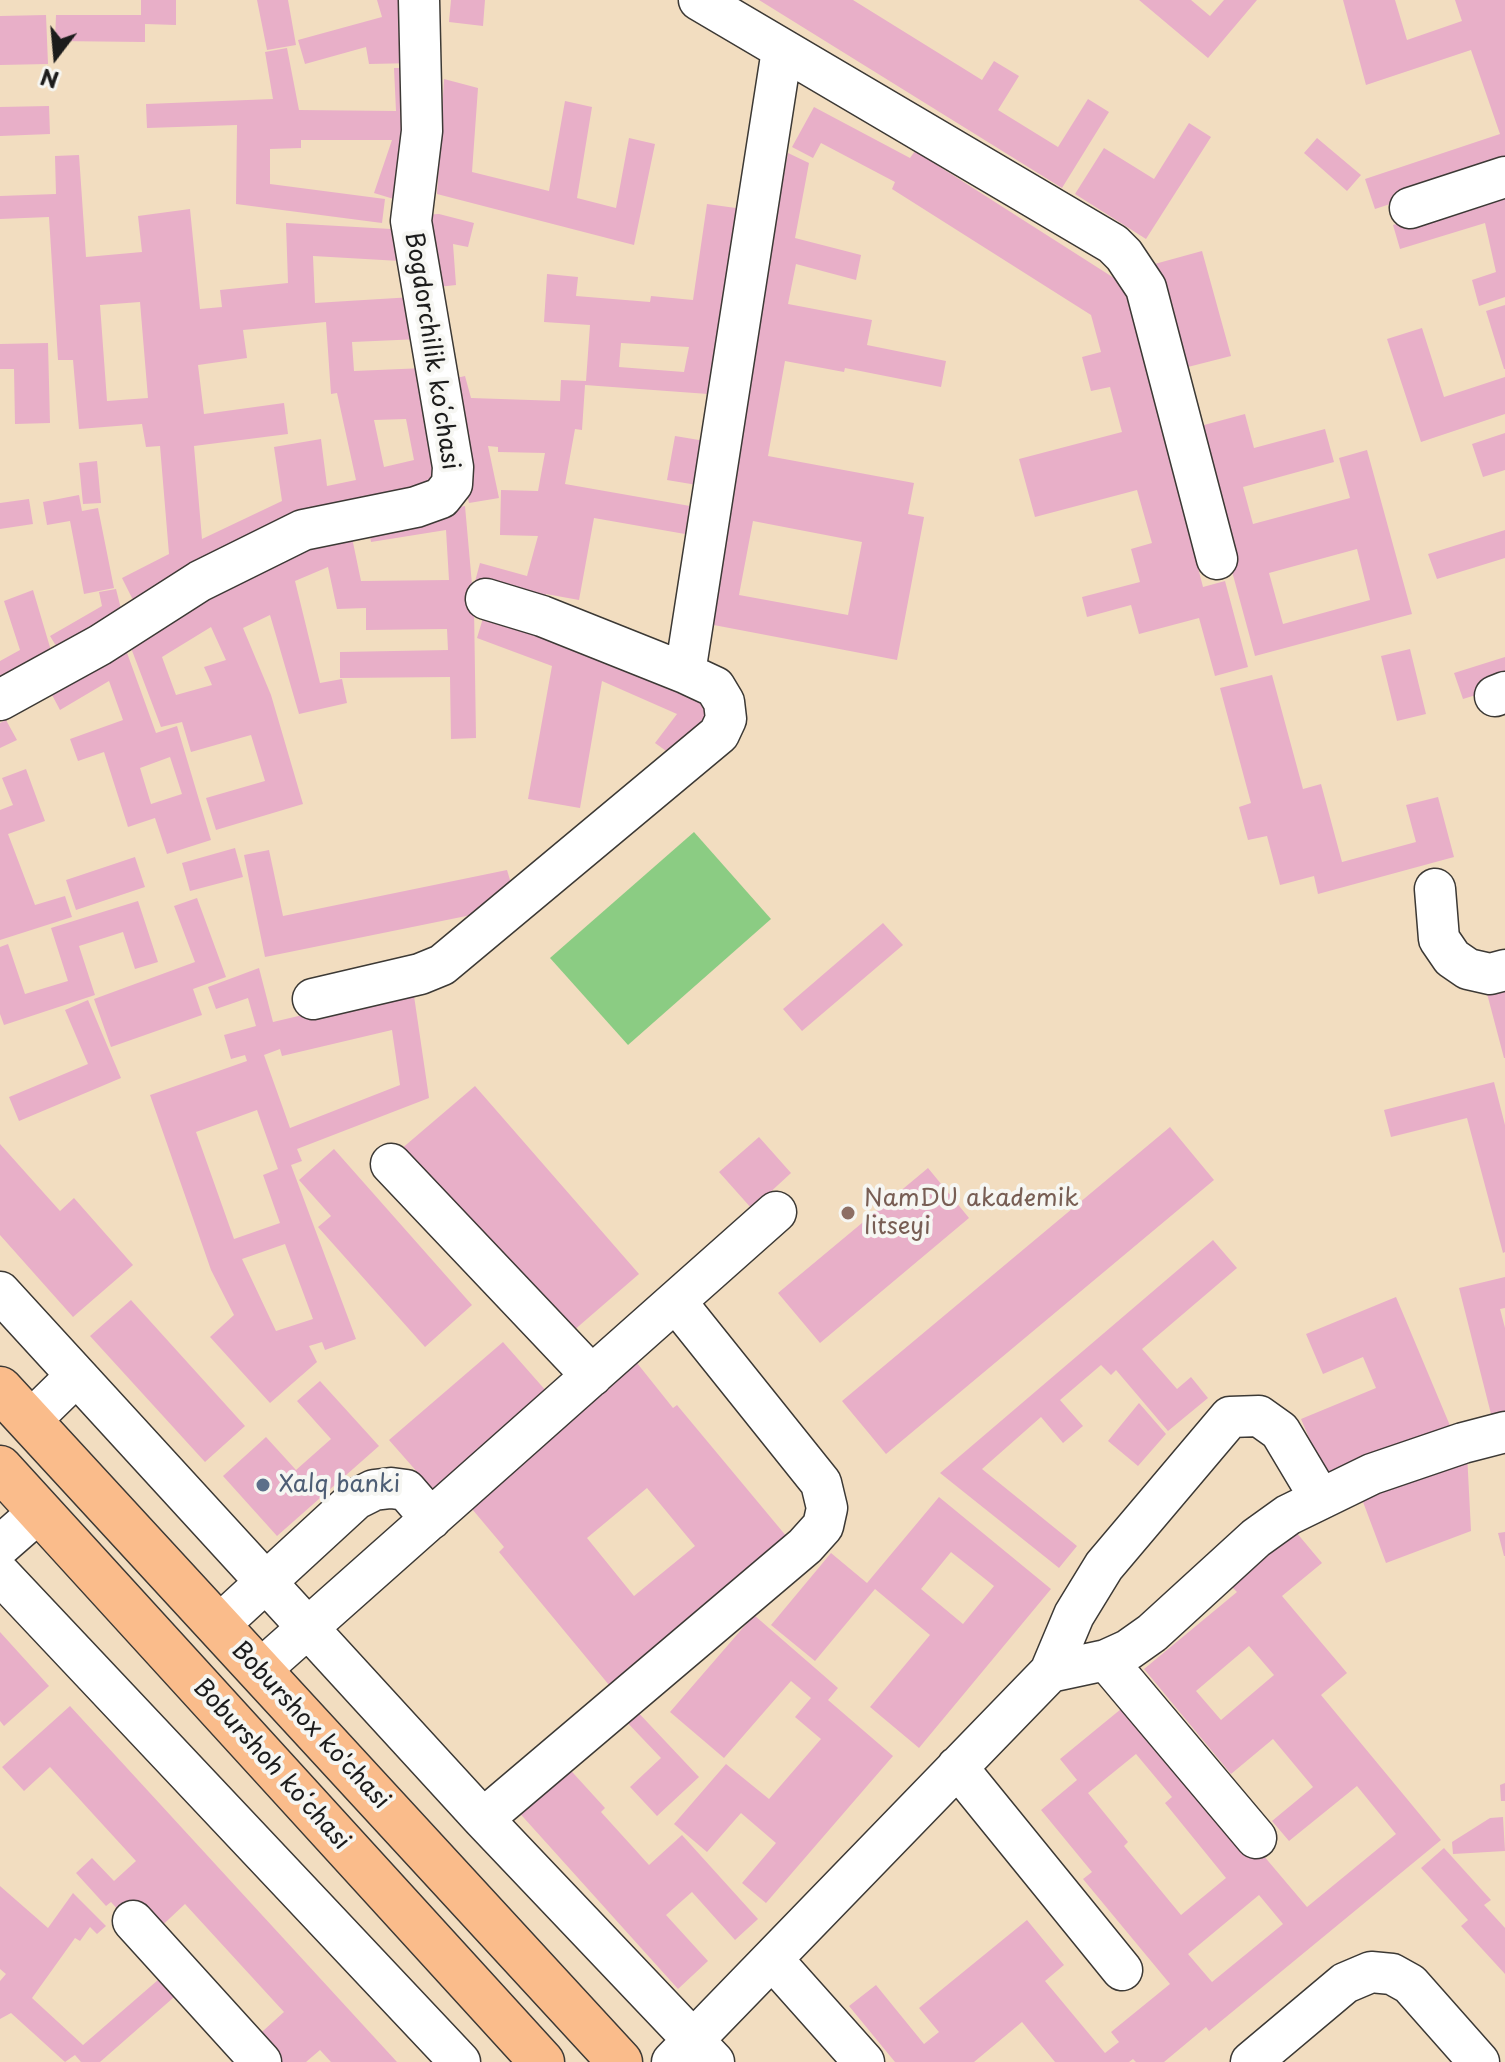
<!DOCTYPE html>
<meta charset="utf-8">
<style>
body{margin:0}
#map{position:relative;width:1505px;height:2062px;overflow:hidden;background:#f2ddc0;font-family:"Playpen Sans",sans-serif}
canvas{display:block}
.north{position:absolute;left:16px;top:16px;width:80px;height:80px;-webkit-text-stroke:6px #f6f6f2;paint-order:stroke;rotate:196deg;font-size:22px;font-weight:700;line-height:32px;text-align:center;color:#1c1c1c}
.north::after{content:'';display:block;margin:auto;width:28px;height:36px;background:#1c1c1c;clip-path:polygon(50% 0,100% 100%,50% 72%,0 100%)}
</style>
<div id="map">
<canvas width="1505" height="2062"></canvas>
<div class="north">N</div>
</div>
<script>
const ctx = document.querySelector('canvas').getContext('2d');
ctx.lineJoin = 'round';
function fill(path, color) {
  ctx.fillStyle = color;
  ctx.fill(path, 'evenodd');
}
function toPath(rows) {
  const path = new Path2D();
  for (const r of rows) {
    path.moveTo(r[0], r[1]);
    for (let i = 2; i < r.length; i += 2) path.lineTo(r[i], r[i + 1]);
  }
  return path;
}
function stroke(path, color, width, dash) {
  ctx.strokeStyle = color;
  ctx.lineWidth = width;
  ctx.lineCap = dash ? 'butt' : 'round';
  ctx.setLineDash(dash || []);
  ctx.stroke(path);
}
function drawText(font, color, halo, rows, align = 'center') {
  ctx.font = font + ' "Playpen Sans",sans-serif';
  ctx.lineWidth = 8;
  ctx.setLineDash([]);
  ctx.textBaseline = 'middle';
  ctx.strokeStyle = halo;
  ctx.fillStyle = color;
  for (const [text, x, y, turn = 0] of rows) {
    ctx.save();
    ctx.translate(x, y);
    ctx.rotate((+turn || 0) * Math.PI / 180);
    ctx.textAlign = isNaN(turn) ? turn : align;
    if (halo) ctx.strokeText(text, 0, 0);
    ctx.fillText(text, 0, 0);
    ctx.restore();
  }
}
fill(toPath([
 [694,832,771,919,628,1045,550,958]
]), '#8bcc83');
fill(toPath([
 [141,0,176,0,176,25,145,24,145,42,55,41,56,15,141,15],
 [257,0,288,0,296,45,267,50],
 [377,0,404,0,416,63,369,64,366,47,305,64,298,40,382,17],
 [451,0,485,0,483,26,449,22],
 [759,0,853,0,982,80,994,61,1019,76,998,110,1058,147,1088,99,1109,112,1062,188],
 [1139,0,1191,0,1210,16,1224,0,1257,0,1208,58],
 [1343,0,1395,0,1407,40,1462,21,1455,0,1505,0,1505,166,1375,209,1365,179,1500,134,1471,50,1366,85],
 [46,15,48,64,0,65,0,16],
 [287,48,299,110,396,111,394,68,418,68,397,200,374,193,392,140,301,140,301,148,270,149,270,184,385,199,382,223,236,204,237,125,147,128,146,104,273,99,265,52],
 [444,79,478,88,472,172,549,191,565,101,592,107,577,198,616,208,629,138,655,144,634,245,437,194],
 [49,106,50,134,0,136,0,107],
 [814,107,910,158,915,151,1125,285,1203,587,1225,581,1248,667,1215,676,1199,618,1139,634,1131,605,1087,617,1082,597,1140,582,1131,549,1152,543,1137,490,1035,517,1019,459,1122,432,1110,387,1091,391,1082,357,1101,352,1091,315,892,189,895,182,821,143,813,158,792,147],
 [1189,123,1211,137,1146,239,1075,194,1104,148,1154,179],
 [1317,138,1361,175,1347,191,1304,153],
 [788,153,809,163,795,238,861,255,856,280,796,264,788,304,872,320,867,345,946,361,941,387,845,368,844,372,785,361,768,456,914,483,908,514,924,517,897,660,698,622],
 [753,521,862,542,848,615,739,595],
 [79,155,86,257,142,252,138,216,190,209,200,309,222,307,220,290,288,283,286,223,391,229,400,261,313,256,315,303,413,297,420,339,352,342,354,371,425,368,444,476,139,612,122,578,169,554,160,446,146,447,142,424,79,429,73,360,58,360,49,217,0,219,0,196,56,194,55,156],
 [140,302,148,398,107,401,100,305],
 [326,322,331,394,337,393,356,480,327,486,321,439,274,447,282,501,202,539,194,446,288,434,284,403,204,414,198,365,247,358,243,330],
 [406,419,414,460,384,467,374,420],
 [1505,190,1505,297,1479,306,1472,280,1496,272,1485,223,1400,249,1393,225],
 [707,204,743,209,724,335,708,394,585,385,582,430,575,429,565,484,690,506,685,534,594,518,579,600,546,594,542,609,473,589,480,563,527,576,538,536,500,535,501,490,538,491,545,453,498,452,498,447,488,446,499,498,469,503,440,382,465,376,471,398,560,401,561,380,586,381,590,325,544,322,547,274,578,277,576,296,650,302,651,296,693,300],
 [621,343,689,347,684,372,619,367],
 [439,214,474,223,468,247,453,244,456,285,429,288,422,215],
 [1202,251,1231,356,1180,369,1151,265],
 [1505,305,1505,369,1504,369,1486,311],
 [1422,328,1444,397,1505,377,1505,414,1421,442,1387,339],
 [48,343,50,423,15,424,14,369,0,369,0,344],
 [1245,414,1254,448,1325,429,1334,462,1243,487,1253,524,1350,498,1339,458,1367,450,1412,614,1255,656,1193,428],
 [1357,549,1370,600,1283,624,1269,573],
 [1505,433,1505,470,1483,477,1472,444],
 [675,436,705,441,697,485,667,480],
 [97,461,101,503,83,504,79,463],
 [79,495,82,511,98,508,114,588,84,594,70,521,47,525,43,502],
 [29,499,33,524,0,529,0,503],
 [465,506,474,607,476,738,451,739,450,677,340,678,340,652,448,650,447,629,366,630,366,608,337,609,328,567,295,581,320,683,342,679,347,703,299,714,270,615,243,628,271,695,303,804,216,830,206,798,265,781,251,735,191,752,182,722,161,727,128,640,198,596,350,528,361,581,449,580,446,530,371,542,368,524],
 [211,627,226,660,204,667,212,685,176,695,162,657],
 [1505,530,1505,558,1437,579,1428,554],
 [116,589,125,625,64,659,50,636,102,606,99,592],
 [33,590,55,664,0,695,0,661,20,650,4,601],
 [486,608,712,702,702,725,676,758,655,743,677,714,602,681,580,808,528,799,552,666,477,638],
 [1410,649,1426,714,1397,721,1381,656],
 [126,650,156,733,177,726,211,840,167,854,155,818,128,827,104,752,78,761,70,739,123,720,109,681,60,710,51,693],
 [170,757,182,794,151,804,140,768],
 [1505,657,1505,686,1463,699,1454,673],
 [1272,675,1303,789,1321,784,1342,862,1416,842,1406,805,1438,797,1454,857,1318,894,1314,876,1280,885,1267,836,1248,840,1239,807,1251,803,1220,688],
 [6,720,17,740,0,748,0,723],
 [26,769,45,821,8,834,35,905,65,896,72,917,0,940,0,810,13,805,2,778],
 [235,848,243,877,190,891,182,863],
 [269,850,283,916,507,870,513,890,481,913,265,957,244,855],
 [135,857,145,887,76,910,66,880],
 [197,898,226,977,193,989,202,1015,111,1047,94,999,195,962,174,906],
 [138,901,158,962,135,969,123,932,79,946,95,995,4,1025,0,1014,0,947,8,944,25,994,68,981,51,928],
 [883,923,903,945,802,1031,783,1009],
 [259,968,273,1022,413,989,429,1098,297,1149,302,1161,291,1165,356,1339,325,1350,322,1342,309,1346,317,1362,270,1403,210,1337,234,1315,211,1270,150,1095,247,1061,245,1055,231,1059,224,1035,256,1026,248,998,216,1009,208,987],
 [392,1030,400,1085,290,1128,264,1055,280,1049,282,1056],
 [257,1110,278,1169,263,1175,280,1223,234,1239,196,1132],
 [285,1244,313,1319,276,1331,242,1259],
 [1505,981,1505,1058,1504,1058,1485,986],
 [88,1000,121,1078,19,1121,9,1097,88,1064,65,1010],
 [1494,1082,1505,1125,1505,1252,1503,1253,1467,1118,1391,1137,1384,1110],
 [475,1086,639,1274,565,1338,400,1150],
 [1170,1127,1214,1180,886,1454,842,1401],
 [759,1137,791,1173,752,1209,719,1172],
 [0,1144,60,1211,74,1198,133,1265,73,1317,0,1235],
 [334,1149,472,1305,425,1347,318,1227,331,1216,299,1180],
 [928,1168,969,1218,820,1343,778,1293],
 [1213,1240,1237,1268,1142,1349,1177,1389,1191,1377,1208,1398,1168,1431,1116,1370,1111,1375,1101,1365,1060,1400,1083,1426,1063,1443,1041,1417,982,1469,1077,1546,1059,1568,940,1473],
 [1505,1277,1505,1308,1500,1309,1505,1328,1505,1411,1491,1414,1459,1288],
 [1396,1297,1451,1428,1327,1480,1301,1419,1376,1388,1363,1357,1323,1374,1306,1334],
 [131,1300,245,1426,205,1462,90,1336],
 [503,1342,547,1392,433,1490,389,1440],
 [637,1363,673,1408,677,1405,787,1537,609,1685,499,1552,504,1547,467,1503],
 [647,1488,695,1546,634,1596,587,1538],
 [320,1381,379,1446,277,1536,223,1476,266,1437,296,1470,331,1439,297,1401],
 [1139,1403,1166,1434,1138,1466,1108,1441],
 [1467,1453,1471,1531,1386,1563,1360,1494],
 [939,1497,1051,1589,919,1748,870,1707,930,1635,875,1589,815,1661,771,1625,831,1553,867,1583],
 [951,1552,994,1586,963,1624,921,1589],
 [1296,1532,1322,1563,1282,1596,1347,1673,1321,1695,1441,1840,1209,2031,1206,2027,1164,2062,1136,2062,1133,2059,1129,2062,1055,2062,1022,2022,974,2062,895,2062,849,2006,876,1985,924,2044,939,2032,919,2008,1027,1920,1064,1965,1045,1981,1105,2053,1119,2042,1111,2032,1170,1984,1083,1879,1092,1872,1041,1810,1077,1780,1060,1759,1132,1700,1307,1907,1396,1834,1357,1786,1289,1841,1272,1821,1313,1787,1273,1739,1231,1774,1144,1669,1237,1592,1231,1586],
 [1249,1646,1274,1675,1221,1720,1196,1691],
 [1136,1754,1172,1797,1165,1803,1226,1878,1181,1915,1124,1846,1128,1842,1088,1793],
 [1259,1895,1283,1924,1212,1982,1188,1954],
 [1505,1532,1505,1556,1504,1556,1498,1533],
 [754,1615,838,1688,828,1700,893,1756,766,1903,742,1883,776,1843,741,1813,707,1852,674,1824,726,1764,769,1799,821,1739,795,1717,811,1698,791,1681,724,1758,670,1712],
 [0,1632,49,1686,4,1726,0,1721],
 [70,1706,397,2062,331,2062,320,2050,306,2062,276,2062,254,2039,284,2012,185,1904,153,1934,120,1912,111,1902,106,1906,76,1873,92,1858,114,1881,136,1861,50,1767,24,1791,2,1767],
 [633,1707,699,1777,657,1816,630,1787,661,1758,622,1717],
 [564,1763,605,1808,601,1812,649,1865,682,1835,758,1919,735,1940,692,1892,666,1915,708,1961,678,1989,515,1808],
 [1505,1783,1505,1801,1501,1801,1500,1785],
 [1503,1817,1505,1851,1453,1854,1452,1842,1490,1818],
 [1444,1848,1491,1900,1484,1905,1505,1928,1505,1974,1461,1926,1468,1920,1421,1868],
 [0,1886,48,1928,73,1893,106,1926,97,1934,90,1927,80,1941,75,1938,32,1998,83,2045,166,1973,181,1991,100,2062,81,2062,75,2055,65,2062,11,2013,0,2019,0,1981,6,1974,0,1969]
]), '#e8afc8');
const minor = toPath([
 [699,0,1113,244,1124,255,1146,288,1217,559],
 [1410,208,1505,177],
 [486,599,542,616,685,673],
 [1495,696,1505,692],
 [0,700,100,645,200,581,303,530,416,507,441,498,452,484,453,467,411,221,422,131,419,0],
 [1435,889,1439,939,1452,958,1468,969,1490,974,1505,970],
 [313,999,420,974,442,965,719,734,726,719,724,702,715,687,685,673,782,50],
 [391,1164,592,1376],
 [0,1292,483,1819,714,2062],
 [30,1421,76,1376],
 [0,1546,40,1511],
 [0,1574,460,2062],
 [218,1626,356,1499,374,1490,391,1488,406,1490,431,1519],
 [1106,1660,1256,1838],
 [259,1671,776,1212],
 [1050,1672,1106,1660,1128,1650,1152,1633,1256,1538,1288,1515,1372,1474,1463,1443,1505,1432],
 [957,1767,1122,1970],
 [483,1819,805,1546,823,1526,827,1508,821,1483,676,1302],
 [133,1921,261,2062],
 [772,1959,864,2062],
 [672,2062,1050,1672,1074,1615,1104,1566,1230,1417,1259,1416,1280,1431,1320,1498],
 [1251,2062,1345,1983,1371,1972,1392,1974,1410,1984,1479,2062]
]);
const major = toPath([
 [0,1389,620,2062],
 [0,1468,542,2062]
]);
stroke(minor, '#3c3935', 43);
stroke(major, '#3c3935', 47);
stroke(minor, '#fff', 40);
stroke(major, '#fabc8b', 44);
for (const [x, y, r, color] of [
 [848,1213,8,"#8d6e63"],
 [263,1485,8,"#5c6f8a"]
]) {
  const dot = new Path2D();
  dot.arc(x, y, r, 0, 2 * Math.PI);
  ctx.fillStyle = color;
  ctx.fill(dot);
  stroke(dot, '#f6f6f2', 3);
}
drawText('24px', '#1c1c1c', '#f6f6f2', [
 ["Bogdorchilik koʻchasi",431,351,81],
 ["Boburshox ko'chasi",310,1726,47],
 ["Boburshoh koʻchasi",271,1765,48]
]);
drawText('24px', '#785e54', '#f6f6f2', [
 ["NamDU akademik",864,1199],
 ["litseyi",864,1227]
], 'left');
drawText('24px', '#4e5e75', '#f6f6f2', [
 ["Xalq banki",279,1485]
], 'left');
</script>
